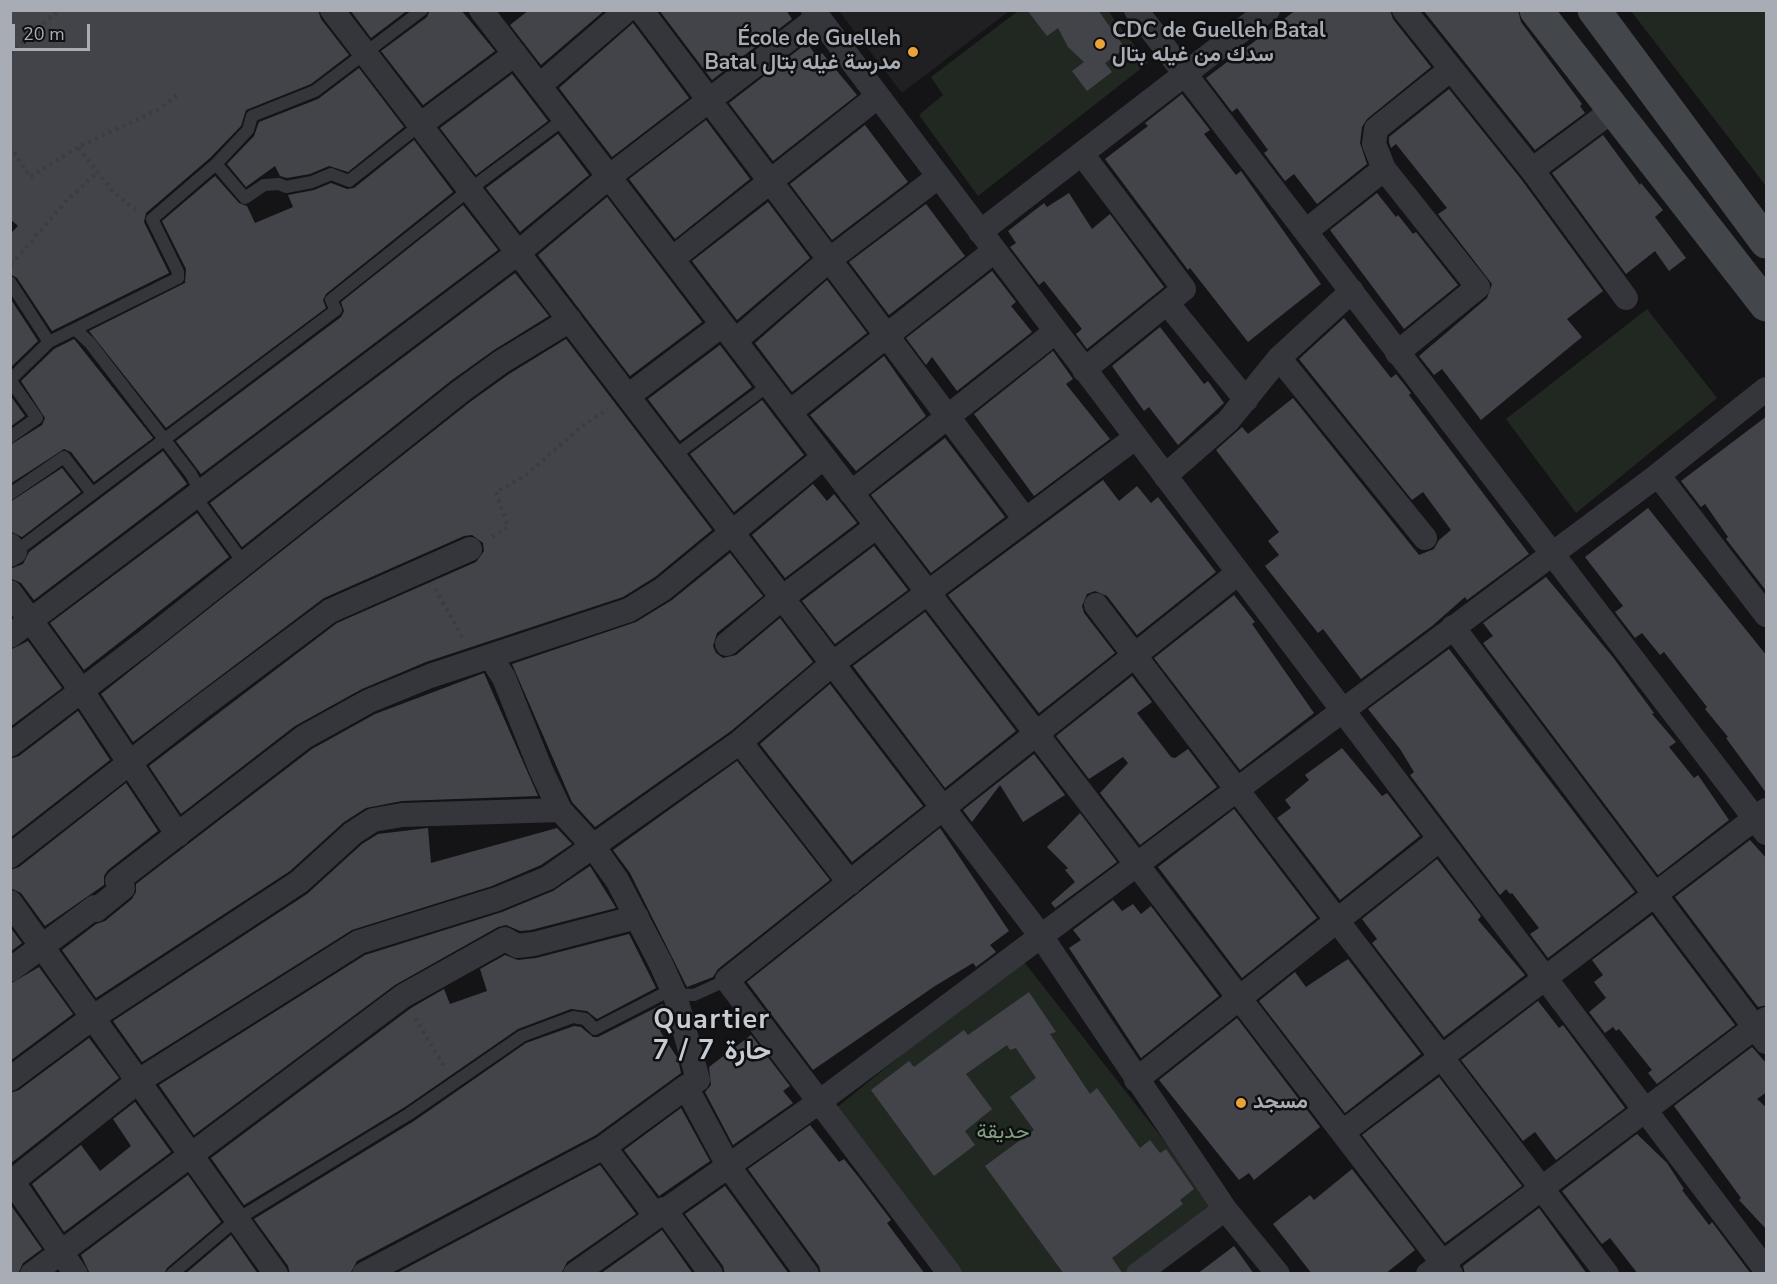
<!DOCTYPE html>
<meta charset="utf-8">
<style>
body{margin:0}
#map{position:relative;width:1777px;height:1284px;overflow:hidden;background:#141416;font-family:"Nunito Sans",sans-serif}
canvas{display:block}
.frame{position:absolute;inset:0;border:12px solid #a7acb5;pointer-events:none}
.scale{position:absolute;left:12px;top:24px;width:78px;height:27px;box-sizing:border-box;border:3px solid #a7acb5;border-top:0;padding-left:8px;font-size:18px;line-height:21px;white-space:nowrap;color:#a7acb5;-webkit-text-stroke:4px #0f0f11;paint-order:stroke}
</style>
<div id="map">
<canvas width="1777" height="1284"></canvas>
<div class="frame"></div>
<div class="scale">20 m</div>
</div>
<script>
const ctx = document.querySelector('canvas').getContext('2d');
ctx.lineJoin = 'round';
function fill(path, color) {
  ctx.fillStyle = color;
  ctx.fill(path, 'evenodd');
}
function toPath(rows) {
  const path = new Path2D();
  for (const r of rows) {
    path.moveTo(r[0], r[1]);
    for (let i = 2; i < r.length; i += 2) path.lineTo(r[i], r[i + 1]);
  }
  return path;
}
function stroke(path, color, width, dash) {
  ctx.strokeStyle = color;
  ctx.lineWidth = width;
  ctx.lineCap = dash ? 'butt' : 'round';
  ctx.setLineDash(dash || []);
  ctx.stroke(path);
}
function drawText(font, color, halo, rows, align = 'center') {
  ctx.font = font + ' "Nunito Sans",Vazirmatn,sans-serif';
  ctx.lineWidth = 5;
  ctx.setLineDash([]);
  ctx.textBaseline = 'middle';
  ctx.strokeStyle = halo;
  ctx.fillStyle = color;
  for (const [text, x, y, turn = 0] of rows) {
    ctx.save();
    ctx.translate(x, y);
    ctx.rotate((+turn || 0) * Math.PI / 180);
    ctx.textAlign = isNaN(turn) ? turn : align;
    if (halo) ctx.strokeText(text, 0, 0);
    ctx.fillText(text, 0, 0);
    ctx.restore();
  }
}
fill(toPath([
 [839,11,1009,11,902,93]
]), '#202023');
fill(toPath([
 [1018,11,1108,11,1148,63,978,196,919,115,943,95,931,77],
 [1631,11,1766,11,1766,186],
 [1647,309,1717,398,1576,513,1506,419],
 [1021,958,1220,1212,1138,1273,958,1273,830,1113]
]), '#212821');
fill(toPath([
 [10,10,318,10,321,19,349,55,311,84,246,110,241,126,210,158,146,213,144,222,169,273,52,331,17,278,10,274,10,234,18,226,10,219],
 [350,10,408,10,371,38],
 [430,10,461,10,495,51,423,105,381,51,427,17],
 [529,10,605,10,541,65,510,25],
 [659,10,786,10,792,19,712,80],
 [1027,10,1098,10,1125,48,1105,63,1112,72,1087,91,1072,71,1084,62,1068,47,1058,28,1047,36],
 [1296,10,1390,10,1393,19,1431,67,1367,119,1362,127,1360,143,1367,164,1317,204,1294,174,1285,181,1264,153,1268,150,1237,108,1232,112,1206,78],
 [1423,10,1518,10,1521,22,1582,104,1580,106,1585,113,1535,150],
 [633,23,689,98,612,157,559,88],
 [807,43,817,57,822,53,857,95,773,161,729,103],
 [359,68,404,127,348,172,329,166,310,174,287,178,280,176,275,166,246,187,227,164,254,136,259,122,318,99],
 [512,74,548,121,476,175,440,128],
 [1449,89,1521,179,1603,291,1567,319,1582,337,1481,420,1442,369,1434,375,1419,356,1487,298,1492,284,1438,214,1447,208,1396,144,1391,148,1389,142,1389,137],
 [1182,94,1210,130,1204,134,1236,175,1241,171,1321,284,1248,342,1190,268,1188,270,1105,159,1148,126,1145,123],
 [706,120,750,179,675,239,629,179],
 [865,125,908,182,832,240,790,184],
 [558,134,589,175,520,232,486,188],
 [1603,135,1640,185,1641,183,1663,210,1655,217,1686,258,1669,271,1655,251,1626,274,1552,173],
 [414,140,453,192,326,294,323,300,326,308,166,428,89,331,185,283,186,269,162,221,215,176,239,203,247,206,255,223,293,207,288,195,314,190,331,183,347,189,354,188],
 [1069,193,1092,229,1110,214,1164,287,1087,349,1076,334,1082,329,1044,281,1039,285,1010,247,1016,243,1008,231,1044,203,1047,207],
 [1377,193,1396,217,1398,215,1413,234,1416,232,1458,285,1404,329,1330,230],
 [607,197,702,322,630,376,538,255],
 [768,202,810,258,737,320,692,261],
 [926,204,965,256,889,315,849,262],
 [463,205,498,250,201,474,176,441,341,317,344,311,341,302],
 [992,271,1016,302,1011,306,1032,332,957,391,932,357,926,365,906,338],
 [515,273,549,316,494,350,452,380,242,547,210,503],
 [827,280,867,333,792,392,755,343],
 [10,298,38,341,10,368],
 [1344,318,1391,378,1396,374,1411,393,1409,395,1529,554,1467,600,1465,597,1432,626,1361,679,1323,629,1318,633,1265,566,1279,555,1268,541,1279,532,1216,450,1242,427,1248,434,1293,398,1419,555,1434,549,1439,540,1451,530,1423,492,1412,500,1299,359],
 [1160,327,1204,384,1208,381,1224,403,1178,445,1149,407,1144,411,1112,366],
 [74,339,153,438,94,482,71,452,64,449,10,484,10,445,42,425,45,418,21,381,54,349],
 [566,339,712,530,655,577,623,597,426,662,362,689,295,726,181,814,149,766,337,623,476,562,484,551,483,543,472,535,464,536,324,598,133,742,101,694,470,402,509,374],
 [720,345,752,387,680,441,648,399],
 [1053,351,1073,379,1066,384,1110,439,1034,496,974,414],
 [884,356,926,416,856,471,810,415],
 [10,395,25,416,10,427],
 [762,400,804,455,734,512,690,454],
 [1767,416,1767,592,1726,539,1728,537,1705,504,1701,507,1681,481],
 [945,438,1005,517,931,573,871,495],
 [163,451,187,484,34,600,21,583,10,578,10,569,23,564,29,552],
 [62,468,81,492,22,537,10,531,10,502],
 [1103,480,1119,501,1137,486,1151,503,1158,497,1216,572,1137,635,1107,596,1095,591,1087,594,1082,606,1084,613,1115,653,1039,713,948,595],
 [813,484,827,501,834,494,857,523,785,578,752,535],
 [1648,508,1767,656,1767,794,1726,738,1728,737,1705,709,1707,707,1664,652,1660,655,1642,633,1635,638,1615,612,1623,606,1585,557],
 [197,513,229,557,84,670,50,623],
 [874,546,908,590,835,644,802,601],
 [730,553,763,596,717,633,713,646,716,653,723,658,736,655,780,618,813,662,731,731,595,827,572,802,512,664,636,622,672,600],
 [1546,577,1612,656,1654,713,1652,714,1676,742,1669,747,1694,778,1698,775,1729,820,1658,875,1483,643,1493,636,1483,623],
 [1234,595,1255,622,1252,624,1314,713,1240,770,1154,658],
 [925,612,1016,731,945,788,853,666],
 [28,641,62,688,10,727,10,650],
 [1449,649,1635,892,1548,958,1530,934,1539,928,1512,893,1510,894,1506,889,1500,895,1410,775,1414,772,1400,749,1368,709],
 [484,673,538,796,402,801,366,808,344,822,290,871,96,998,62,950,96,924,105,921,132,899,136,892,136,884,312,749,375,714],
 [1132,676,1152,702,1137,713,1171,757,1175,758,1188,749,1217,787,1140,845,1100,793,1128,763,1123,757,1089,779,1056,736],
 [830,684,923,806,852,862,760,744],
 [78,711,110,760,10,838,10,759,19,756],
 [1342,748,1382,796,1387,793,1420,836,1340,900,1277,818,1291,808,1285,800,1309,780,1305,775],
 [1034,754,1065,795,1023,822,1000,785,972,822,963,810],
 [737,761,830,880,718,969,713,977,687,987,630,873,613,850],
 [126,783,158,831,108,870,104,876,104,885,45,926,21,893,10,888,10,870,19,867],
 [1234,809,1317,918,1242,978,1158,867],
 [1080,813,1117,862,1055,908,1051,903,1075,882,1065,870,1068,868,1047,847],
 [428,828,431,863,557,828,572,844,541,865,492,886,352,930,142,1062,113,1021,307,894,362,844,378,834],
 [940,828,1009,931,990,945,996,952,976,967,973,963,935,986,813,1070,747,982],
 [1750,840,1767,859,1767,1005,1758,1007,1675,897],
 [1437,859,1481,916,1478,920,1525,975,1444,1037,1372,943,1377,939,1362,919],
 [590,866,616,908,531,930,520,931,506,925,498,927,395,985,194,1135,159,1085,365,955,502,912,553,891],
 [1113,900,1122,911,1133,904,1141,914,1151,906,1219,996,1141,1058,1069,948,1081,940,1073,930],
 [1652,915,1735,1025,1657,1084,1648,1073,1652,1070,1619,1029,1616,1031,1613,1027,1605,1033,1589,1012,1606,998,1594,982,1603,975,1592,960],
 [10,927,22,943,10,952],
 [629,934,656,988,597,1019,587,1011,571,1009,518,1029,405,1107,244,1205,211,1158,411,1008,444,989,450,1004,487,991,480,969,505,955,518,960,536,958],
 [1348,959,1421,1054,1345,1113,1259,1001,1295,972,1306,987],
 [39,967,73,1014,10,1061,10,984],
 [1029,992,1056,1032,1050,1034,1090,1094,1097,1088,1140,1148,1150,1140,1160,1153,1166,1149,1194,1189,1180,1200,1183,1204,1112,1258,1123,1274,1064,1274,985,1166,1034,1130,1010,1097,1036,1078,1016,1048,1010,1050,1007,1045,966,1074,992,1109,965,1131,975,1145,934,1176,871,1090,909,1061,914,1067,964,1030,968,1035],
 [1538,1001,1559,1028,1563,1025,1625,1108,1556,1160,1535,1132,1523,1141,1461,1060],
 [663,1004,668,1024,660,1031,678,1059,681,1073,596,1135,357,1261,350,1274,290,1274,288,1266,254,1219,414,1121,526,1043,574,1026,581,1027,593,1037,598,1037],
 [1237,1018,1320,1127,1254,1180,1249,1173,1239,1180,1159,1080],
 [751,1035,790,1086,783,1091,793,1103,733,1145,705,1092,711,1085,709,1067],
 [89,1038,119,1078,10,1164,10,1093,19,1090],
 [1752,1047,1767,1064,1767,1092,1757,1099,1767,1108,1767,1230,1739,1200,1741,1198,1674,1106],
 [1439,1077,1522,1186,1445,1243,1362,1135],
 [135,1102,171,1152,64,1232,32,1184,81,1145,100,1171,131,1146,113,1119],
 [681,1108,710,1161,659,1196,624,1150],
 [810,1125,839,1162,844,1159,860,1179,891,1220,887,1223,925,1274,821,1274,819,1266,748,1169],
 [1637,1134,1667,1163,1684,1189,1682,1190,1709,1225,1712,1222,1751,1274,1638,1274,1610,1238,1602,1244,1562,1191],
 [600,1165,636,1214,567,1262,561,1274,395,1274],
 [1352,1169,1415,1250,1385,1274,1312,1274,1273,1224,1310,1195,1314,1200],
 [188,1175,221,1222,167,1268,164,1274,90,1274,81,1255],
 [725,1186,789,1274,725,1274,723,1266,685,1214],
 [10,1204,42,1249,23,1263,18,1274,10,1274],
 [1539,1208,1587,1274,1465,1274,1463,1266],
 [662,1230,693,1274,600,1274],
 [231,1235,258,1274,185,1274],
 [1234,1246,1254,1274,1197,1274]
]), '#434449');
stroke(toPath([
 [10,54,59,10],
 [10,146,30,177,78,147],
 [136,210,113,192,78,147,157,110,180,93],
 [11,265,67,200,97,173],
 [492,537,508,527,496,492,525,476,582,426,608,409],
 [435,589,464,640],
 [415,1018,445,1068]
]), '#3b3d42', 4, [3, 4.5]);
stroke(toPath([
 [216,164,245,198,264,185,279,184,286,187,312,182,331,174,349,181,420,125],
 [10,282,49,342,10,380],
 [76,330,90,343,191,474,200,491],
 [49,342,178,278,178,272,152,219,216,164,248,130,252,116,315,91,422,10],
 [10,380,37,418,10,437],
 [674,456,769,385],
 [10,494,64,457,92,493],
 [194,495,243,562],
 [15,552,336,310,331,300,469,190,564,119],
 [172,1274,236,1220,409,1114,522,1036,573,1017,585,1019,595,1029,663,994,694,995,727,980]
]), '#35363b', 12);
stroke(toPath([
 [332,10,1041,936,1225,1209,1278,1274],
 [481,10,1451,1274],
 [641,10,1025,519],
 [813,10,1766,1270],
 [1136,10,1766,833],
 [1404,10,1532,170,1626,298],
 [539,86,627,10],
 [420,125,515,54],
 [1082,154,1184,289,1084,370],
 [1532,170,1613,110],
 [1306,231,1384,169],
 [980,232,1268,10],
 [672,259,877,97],
 [1167,303,1246,400],
 [735,341,829,260,938,177],
 [1397,353,1478,287,1384,169,1374,144,1376,129,1451,69],
 [1279,358,1425,538],
 [628,396,722,325],
 [790,412,994,251],
 [1658,475,1766,615],
 [1165,476,1228,421,1279,358,1352,291],
 [851,493,1055,332],
 [10,545,15,552,10,555],
 [10,592,81,690,178,835],
 [1096,605,1607,1274],
 [1453,627,1766,1042],
 [10,636,519,252,610,176,818,17],
 [727,644,782,598,877,526],
 [490,656,504,678,541,770,560,810,592,845,617,880,660,962,675,995,698,1080,686,1087,729,1167,807,1274],
 [740,742,850,883],
 [10,745,148,640,461,391,501,362,570,320],
 [10,856,200,708,330,611,470,549],
 [10,902,276,1274],
 [10,970,95,907,96,910,123,888,117,881,304,737,369,701,430,676,629,610,663,589,824,457],
 [10,1079,92,1018,299,882,353,833,373,820,402,815,560,810],
 [1136,1080,1440,839],
 [1343,1132,1766,810],
 [604,1147,655,1215],
 [10,1178,76,1274],
 [10,1183,137,1082,359,942,497,899,548,878,740,742,832,664,1135,438],
 [664,1209,711,1274],
 [32,1274,403,996,505,939,517,946,534,944,637,917],
 [364,1274,604,1147,686,1087],
 [575,1274,819,1102,1658,475,1766,389],
 [950,1274,727,980,1238,573],
 [1138,1274,1225,1209],
 [1428,1274,1766,1019]
]), '#35363b', 24);
stroke(toPath([
 [1536,10,1766,305],
 [1594,10,1766,242]
]), '#43464a', 33);
for (const [x, y, r, color] of [
 [1100,44,6,"#e8a43a"],
 [913,52,6,"#e8a43a"],
 [1241,1103,6,"#e8a43a"]
]) {
  const dot = new Path2D();
  dot.arc(x, y, r, 0, 2 * Math.PI);
  ctx.fillStyle = color;
  ctx.fill(dot);
  stroke(dot, '#0f0f11', 2);
}
drawText('bold 21px', '#a7acb5', '#0f0f11', [
 ["CDC de Guelleh Batal",1112,32],
 ["سدك من غيله بتال",1112,56],
 ["École de Guelleh",901,40,"right"],
 ["Batal مدرسة غيله بتال",901,64,"right"],
 ["مسجد",1253,1103]
], 'left');
drawText('21px', '#7ea07f', '#0f0f11', [
 ["حديقة",1003,1133]
]);
ctx.letterSpacing = '1.5px';
drawText('bold 27px', '#c7cbd2', '#0f0f11', [
 ["Quartier",712,1021],
 ["7 / حارة 7",712,1052]
]);
ctx.letterSpacing = '0px';
</script>
